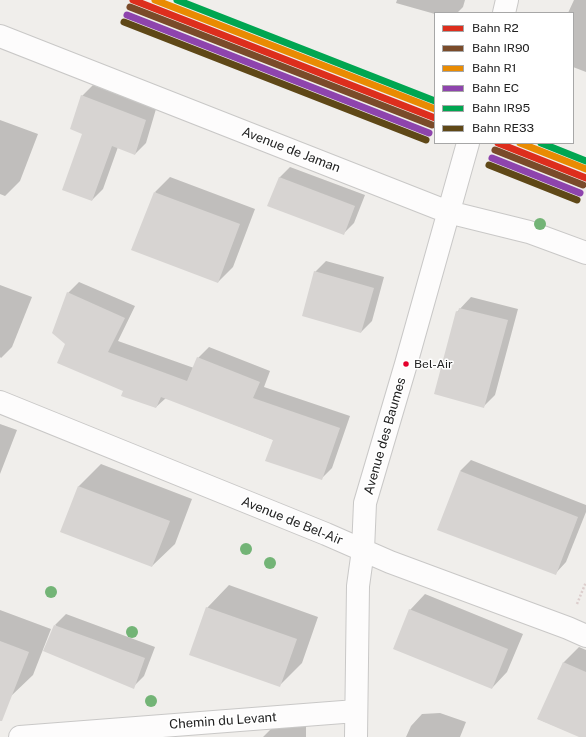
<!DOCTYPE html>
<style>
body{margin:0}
#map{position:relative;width:586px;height:737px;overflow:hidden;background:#f0eeeb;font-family:"Public Sans",sans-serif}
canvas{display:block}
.legend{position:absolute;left:434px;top:12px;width:140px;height:132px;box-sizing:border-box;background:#fff;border:1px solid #a7a7a7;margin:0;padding:5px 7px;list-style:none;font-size:12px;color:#222}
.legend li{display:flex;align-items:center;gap:8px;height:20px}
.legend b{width:20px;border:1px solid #a7a7a7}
</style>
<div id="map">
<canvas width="586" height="737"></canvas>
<ul class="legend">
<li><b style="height:5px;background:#dd2e1d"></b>Bahn R2</li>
<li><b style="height:5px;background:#7a4b2a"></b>Bahn IR90</li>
<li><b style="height:5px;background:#e98b02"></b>Bahn R1</li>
<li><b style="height:5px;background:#8e44ad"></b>Bahn EC</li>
<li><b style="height:5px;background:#00a651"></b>Bahn IR95</li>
<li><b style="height:5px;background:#5f4817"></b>Bahn RE33</li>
</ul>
</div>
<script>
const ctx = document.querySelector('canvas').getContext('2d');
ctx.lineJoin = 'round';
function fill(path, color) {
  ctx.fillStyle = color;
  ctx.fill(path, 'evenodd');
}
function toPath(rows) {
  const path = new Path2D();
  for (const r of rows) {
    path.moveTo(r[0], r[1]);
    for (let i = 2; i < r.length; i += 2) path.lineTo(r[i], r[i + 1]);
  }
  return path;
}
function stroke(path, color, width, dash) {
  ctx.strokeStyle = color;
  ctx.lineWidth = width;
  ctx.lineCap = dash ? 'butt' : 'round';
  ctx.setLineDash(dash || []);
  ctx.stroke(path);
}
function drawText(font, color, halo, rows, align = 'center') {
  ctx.font = font + ' "Public Sans",sans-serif';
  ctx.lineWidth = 3;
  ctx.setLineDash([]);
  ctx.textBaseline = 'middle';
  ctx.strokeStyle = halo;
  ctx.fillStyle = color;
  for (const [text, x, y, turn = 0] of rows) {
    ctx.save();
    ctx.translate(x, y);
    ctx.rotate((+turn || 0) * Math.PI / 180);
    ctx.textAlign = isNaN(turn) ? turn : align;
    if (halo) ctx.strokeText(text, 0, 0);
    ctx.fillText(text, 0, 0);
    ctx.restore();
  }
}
fill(toPath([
 [397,0,465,0,463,7,457,13,435,14,396,3],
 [574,0,586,0,586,72,573,67,573,13,568,13],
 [93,85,156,109,146,143,135,154,118,147,103,189,92,200,82,96],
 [0,120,38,134,20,181,5,196,0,194],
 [290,167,365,195,354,223,343,234,279,178],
 [170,177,255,209,233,267,218,282,155,192],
 [326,261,384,277,372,321,361,332,315,272],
 [79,282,135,306,118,341,194,368,198,358,209,347,270,371,264,387,350,416,332,468,321,479,274,440,166,398,156,407,124,390,66,344,68,293],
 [0,285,32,297,12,347,1,358,0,357],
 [471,297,518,309,495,395,484,406,457,312],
 [0,424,17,430,0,474],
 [471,460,586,505,586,512,566,562,555,574,460,471],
 [101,464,192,499,175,544,152,566,78,487],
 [229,585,318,617,302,663,279,686,207,608],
 [425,594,523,634,507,672,492,688,410,610],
 [0,610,51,629,33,675,10,697,0,693],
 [66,614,155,647,144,676,133,687,55,625],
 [579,647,586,650,586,737,581,737,538,719,564,662],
 [440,713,466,722,460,737,406,737,411,726,422,714],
 [306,723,306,737,263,737,274,726]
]), '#0003');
fill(toPath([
 [81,95,146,120,135,155,112,146,92,201,62,190,82,134,70,129],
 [279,177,355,206,344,235,267,206],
 [154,192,240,224,218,283,131,250],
 [314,271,374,288,361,333,302,316],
 [67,292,125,318,108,352,187,381,197,357,260,382,253,398,340,428,322,480,265,461,273,440,161,397,156,408,121,396,123,391,57,363,65,344,52,333],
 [459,308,508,320,484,408,434,394,456,311,458,312],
 [460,471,578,517,556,575,437,530],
 [78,486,170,521,152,567,60,532],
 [206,607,297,639,280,687,189,655],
 [409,609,508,649,492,689,393,649],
 [54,625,145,658,134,689,43,651],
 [0,641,29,652,2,721,0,721],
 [563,662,586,672,586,737,579,737,537,719]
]), '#d7d4d2');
const minor = toPath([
 [504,13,507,0],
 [0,36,448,212,529,232,586,253],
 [0,402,326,534,390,562,568,628,586,636],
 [20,737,356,711],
 [356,737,358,586,363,550,365,503,406,364,468,143]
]);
stroke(minor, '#c9c8c7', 24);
stroke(toPath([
 [577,604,586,582]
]), '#dccecd', 2.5, [2, 2]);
stroke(minor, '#fdfcfc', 22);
stroke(toPath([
 [133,0,435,118],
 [498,143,586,178]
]), '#dd2e1d', 7);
stroke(toPath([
 [130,7,432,125],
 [495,150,583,185]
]), '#7a4b2a', 7);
stroke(toPath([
 [155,0,435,109],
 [520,143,586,169]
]), '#e98b02', 7);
stroke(toPath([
 [127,15,429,133],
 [492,158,580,193]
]), '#8e44ad', 7);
stroke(toPath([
 [177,0,435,101],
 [541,143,586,161]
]), '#00a651', 7);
stroke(toPath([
 [124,22,426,140],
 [489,165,577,200]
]), '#5f4817', 7);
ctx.fillStyle = '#73b476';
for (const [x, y] of [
 [540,224],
 [246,549],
 [270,563],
 [51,592],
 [132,632],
 [151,701]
]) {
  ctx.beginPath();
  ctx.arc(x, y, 6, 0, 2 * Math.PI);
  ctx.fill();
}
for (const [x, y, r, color] of [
 [406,364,3.5,"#e4002b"]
]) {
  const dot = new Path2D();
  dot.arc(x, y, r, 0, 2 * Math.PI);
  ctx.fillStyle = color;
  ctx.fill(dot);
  stroke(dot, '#fff', 1.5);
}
drawText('12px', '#222', '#fff', [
 ["Bel-Air",414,364]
], 'left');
drawText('13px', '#222', '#fff', [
 ["Avenue de Jaman",291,150,21],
 ["Avenue des Baumes",385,436,-74],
 ["Avenue de Bel-Air",292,521,22],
 ["Chemin du Levant",223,721,-4]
]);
</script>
